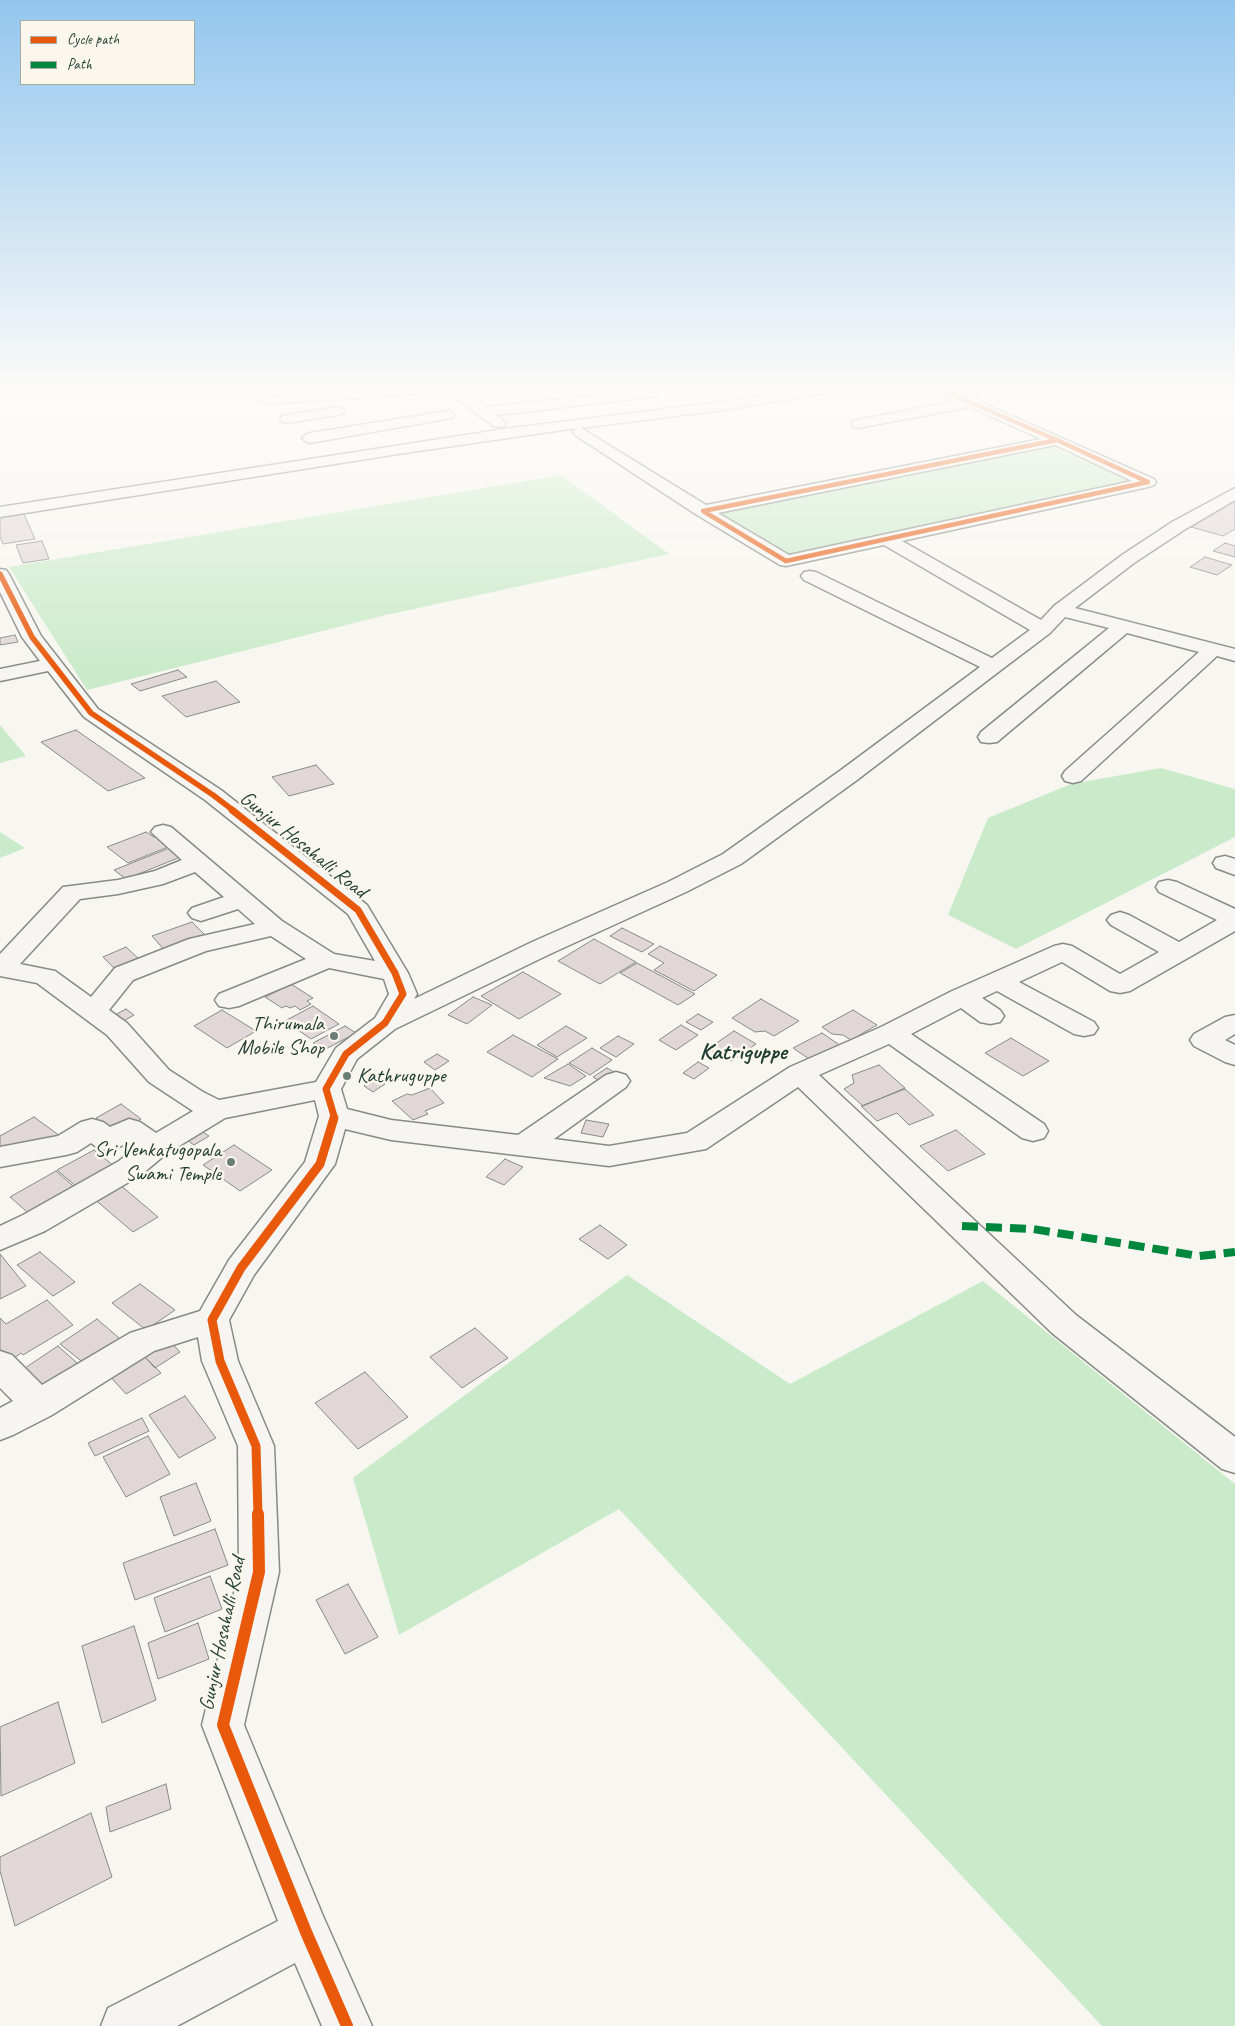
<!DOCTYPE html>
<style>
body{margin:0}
#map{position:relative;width:1235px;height:2026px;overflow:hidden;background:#f8f6f0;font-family:Caveat,sans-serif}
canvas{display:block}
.legend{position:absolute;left:20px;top:20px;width:175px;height:65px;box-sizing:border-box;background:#fbf7ec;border:1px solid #a3ada2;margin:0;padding:6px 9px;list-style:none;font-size:15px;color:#1f3d34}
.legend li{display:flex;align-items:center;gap:10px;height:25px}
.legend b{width:25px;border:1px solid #a3ada2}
</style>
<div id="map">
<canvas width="1235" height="2026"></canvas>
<ul class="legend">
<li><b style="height:6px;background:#e8590c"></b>Cycle path</li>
<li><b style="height:6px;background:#00873e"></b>Path</li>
</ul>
</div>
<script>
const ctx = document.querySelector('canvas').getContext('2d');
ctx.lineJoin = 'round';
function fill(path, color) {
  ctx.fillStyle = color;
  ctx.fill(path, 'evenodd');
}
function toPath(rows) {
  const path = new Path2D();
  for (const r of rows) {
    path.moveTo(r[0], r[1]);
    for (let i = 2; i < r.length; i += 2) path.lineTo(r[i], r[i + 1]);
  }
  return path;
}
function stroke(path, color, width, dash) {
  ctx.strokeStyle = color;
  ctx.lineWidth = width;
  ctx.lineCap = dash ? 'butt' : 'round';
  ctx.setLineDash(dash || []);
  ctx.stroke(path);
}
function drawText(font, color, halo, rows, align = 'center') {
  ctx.font = font + ' Caveat,sans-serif';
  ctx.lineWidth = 5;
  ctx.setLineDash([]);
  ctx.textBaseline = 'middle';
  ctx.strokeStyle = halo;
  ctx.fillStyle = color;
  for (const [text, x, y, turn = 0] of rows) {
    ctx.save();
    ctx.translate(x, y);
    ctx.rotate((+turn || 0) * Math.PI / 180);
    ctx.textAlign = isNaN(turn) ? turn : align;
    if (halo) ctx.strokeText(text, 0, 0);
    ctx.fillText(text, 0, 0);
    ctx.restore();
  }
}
fill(toPath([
 [1050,446,1131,482,787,555,718,512],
 [561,475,669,554,386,615,87,690,9,567],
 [0,725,26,756,0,763],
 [1161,768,1235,789,1235,837,1016,949,948,915,988,818,1071,784],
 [0,832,25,848,0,858],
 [627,1275,790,1384,983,1281,1235,1484,1235,2026,1102,2026,619,1509,399,1635,353,1478]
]), '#caebc9');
const building = toPath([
 [1228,500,1235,502,1235,529,1223,536,1184,525,1228,500],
 [23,512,35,539,3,544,0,537,0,515,23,512],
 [42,541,49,559,23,563,16,545,42,541],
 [1225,543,1235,546,1235,557,1213,551,1225,543],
 [1205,557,1232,565,1217,575,1190,567,1205,557],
 [15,635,18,642,0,645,0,638,15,635],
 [178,670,187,677,140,691,131,684,178,670],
 [216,681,240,702,186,717,162,696,216,681],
 [76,730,145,778,108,791,41,742,76,730],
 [316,765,334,784,289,796,272,777,316,765],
 [146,832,154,837,159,835,173,845,128,863,107,847,146,832],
 [172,847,183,856,126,879,114,870,172,847],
 [192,922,208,938,167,953,152,936,192,922],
 [622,928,654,944,642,952,610,936,622,928],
 [594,939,636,962,600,984,558,961,594,939],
 [660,946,717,975,694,991,654,970,664,963,648,954,660,946],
 [126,947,141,961,117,971,103,957,126,947],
 [637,963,695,994,678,1005,620,973,637,963],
 [523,972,561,994,519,1019,481,996,523,972],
 [291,984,313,998,307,1001,311,1004,300,1010,295,1006,290,1008,286,1006,282,1008,265,997,291,984],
 [473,997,492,1005,467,1024,448,1015,473,997],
 [761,999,799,1021,774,1036,765,1031,755,1032,732,1018,761,999],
 [313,1006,339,1024,311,1039,285,1021,313,1006],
 [126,1009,134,1015,122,1022,113,1016,126,1009],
 [222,1010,256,1031,227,1048,194,1026,222,1010],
 [853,1010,877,1025,851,1040,843,1035,832,1034,822,1027,853,1010],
 [698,1014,713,1022,701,1030,686,1022,698,1014],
 [681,1025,698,1035,676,1050,659,1040,681,1025],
 [345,1026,356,1033,324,1050,313,1043,345,1026],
 [566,1026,587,1038,557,1057,537,1045,566,1026],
 [734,1031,756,1044,731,1061,708,1049,734,1031],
 [822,1033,844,1048,815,1063,793,1048,822,1033],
 [513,1035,558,1059,532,1077,487,1052,513,1035],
 [618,1036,634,1044,616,1057,600,1048,618,1036],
 [1011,1038,1049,1061,1023,1076,985,1053,1011,1038],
 [592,1048,612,1060,590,1075,569,1063,592,1048],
 [437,1054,449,1061,435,1070,424,1062,437,1054],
 [698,1062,709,1068,694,1079,683,1073,698,1062],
 [568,1064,586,1076,570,1086,544,1078,568,1064],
 [879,1065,905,1088,863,1106,844,1089,854,1083,852,1075,879,1065],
 [607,1068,616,1073,601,1082,593,1077,607,1068],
 [375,1078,385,1084,373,1092,364,1086,375,1078],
 [430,1088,444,1103,425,1111,428,1114,413,1120,392,1101,407,1094,412,1095,430,1088],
 [905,1089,934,1115,909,1125,897,1113,877,1121,861,1106,905,1089],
 [121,1104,141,1119,116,1134,96,1118,121,1104],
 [34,1117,60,1136,0,1149,0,1136,34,1117],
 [586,1120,609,1124,603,1137,581,1133,586,1120],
 [198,1129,209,1136,194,1145,184,1138,198,1129],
 [956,1130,985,1154,948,1171,920,1146,956,1130],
 [234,1145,272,1170,240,1191,203,1165,234,1145],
 [94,1150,119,1170,82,1191,57,1170,94,1150],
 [505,1159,523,1167,504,1185,486,1177,505,1159],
 [56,1171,79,1191,34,1218,10,1197,56,1171],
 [119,1184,158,1217,133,1232,93,1198,119,1184],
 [600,1225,627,1245,608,1259,579,1239,600,1225],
 [40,1252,75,1282,53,1296,17,1265,40,1252],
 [0,1254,26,1286,0,1299,0,1254],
 [140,1284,175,1310,146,1330,112,1303,140,1284],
 [47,1300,73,1325,23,1355,21,1353,10,1361,0,1351,0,1318,6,1324,47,1300],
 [97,1319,126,1344,90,1368,60,1344,97,1319],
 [475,1328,508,1358,462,1388,430,1357,475,1328],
 [168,1339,180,1352,155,1368,142,1354,168,1339],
 [58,1346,86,1371,52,1394,25,1368,58,1346],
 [140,1352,161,1373,126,1394,106,1372,140,1352],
 [365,1372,408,1417,358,1449,315,1403,365,1372],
 [185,1396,216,1438,179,1458,149,1415,185,1396],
 [142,1418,149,1431,95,1456,88,1443,142,1418],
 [148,1436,170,1474,126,1497,103,1457,148,1436],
 [196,1483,211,1521,174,1536,160,1497,196,1483],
 [215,1529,228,1565,135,1600,123,1563,215,1529],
 [210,1576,222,1609,165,1632,154,1598,210,1576],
 [348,1584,378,1637,345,1654,316,1600,348,1584],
 [198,1623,209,1659,158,1679,148,1643,198,1623],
 [134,1626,156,1700,102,1723,82,1646,134,1626],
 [58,1702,75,1763,1,1796,0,1727,58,1702],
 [166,1784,171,1809,110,1832,106,1807,166,1784],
 [91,1813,112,1877,15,1926,0,1871,0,1857,91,1813]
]);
fill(building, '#e1d7d9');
stroke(building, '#868b86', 1);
const minor = toPath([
 [397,387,419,387,421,390,414,394,268,404,263,403,261,400,263,397,268,396,397,387],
 [442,387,458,387,487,407,652,389,659,393,652,397,497,415,506,423,504,426,499,427,494,426,478,415,442,387],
 [814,387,846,387,839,391,730,409,581,428,706,505,1041,439,970,407,858,428,853,427,851,424,853,421,858,420,956,401,930,390,928,387,947,387,1154,479,1156,482,1154,485,1148,487,902,541,1041,620,1054,606,1122,555,1172,522,1235,488,1235,500,1184,530,1134,563,1075,608,1235,649,1235,661,1217,656,1081,781,1073,783,1065,781,1062,776,1065,771,1199,652,1127,633,997,742,989,743,981,742,978,737,981,732,1109,628,1065,617,1050,633,1001,670,857,780,741,864,686,892,550,954,395,1029,357,1059,341,1089,347,1109,391,1120,518,1135,606,1075,616,1072,626,1075,630,1081,626,1087,554,1139,609,1146,687,1133,790,1067,881,1027,952,991,1054,946,1063,944,1072,946,1120,974,1159,952,1111,925,1107,920,1111,915,1120,912,1129,915,1179,942,1217,920,1159,892,1156,887,1159,882,1168,880,1177,882,1235,909,1235,931,1130,991,1120,993,1110,991,1062,962,1019,982,1094,1022,1098,1028,1094,1034,1084,1036,1074,1034,997,991,982,998,1000,1010,1004,1016,1000,1022,990,1024,980,1022,961,1008,911,1034,1044,1124,1048,1131,1044,1138,1033,1141,1022,1138,889,1044,819,1075,1076,1315,1235,1437,1235,1473,1222,1469,1052,1333,798,1087,706,1149,609,1166,391,1140,345,1129,335,1164,254,1275,229,1320,238,1361,274,1446,279,1572,244,1725,323,1916,372,2026,322,2026,295,1963,177,2026,101,2026,108,2008,278,1921,202,1725,239,1572,238,1446,202,1361,198,1337,154,1351,52,1415,13,1435,0,1440,0,1408,13,1401,0,1388,0,1351,12,1355,42,1385,130,1333,200,1311,229,1260,305,1162,319,1116,315,1100,225,1118,166,1154,141,1175,45,1231,0,1250,0,1226,23,1215,119,1161,135,1148,128,1143,109,1151,98,1148,91,1143,77,1152,66,1155,0,1167,0,1147,58,1136,81,1122,92,1119,103,1122,110,1127,129,1119,140,1122,156,1133,193,1111,149,1082,107,1035,37,983,0,976,0,954,63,887,118,880,155,871,182,860,151,832,155,827,163,825,171,827,282,921,334,954,375,961,348,914,205,800,84,717,48,671,0,681,0,669,40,661,22,637,0,592,0,569,6,570,9,574,41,636,98,709,221,790,367,905,408,973,417,994,414,999,532,942,668,882,723,854,841,770,980,667,804,580,801,576,804,572,810,571,816,572,992,658,1030,630,884,545,786,566,780,565,697,515,575,435,573,432,577,428,398,454,0,517,0,507,511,428,730,401,814,387],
 [1055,445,1132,481,789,555,718,513,1055,445],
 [195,872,224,897,192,908,188,913,192,918,201,921,238,909,255,924,189,939,115,968,91,997,55,971,20,964,80,899,118,894,163,884,195,872],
 [271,936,306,959,219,994,215,1000,219,1006,229,1008,239,1006,329,968,384,979,389,994,375,1018,336,1048,316,1082,219,1100,203,1092,169,1070,127,1023,109,1010,133,980,206,951,271,936],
 [337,407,342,408,344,411,342,414,287,423,282,422,280,419,282,416,287,415,337,407],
 [447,411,452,412,454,415,452,418,310,443,305,441,302,438,305,435,310,433,447,411],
 [1225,856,1235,859,1235,875,1216,868,1213,863,1216,858,1225,856],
 [1235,1015,1235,1034,1225,1040,1235,1045,1235,1065,1225,1062,1194,1046,1190,1040,1194,1034,1225,1017,1235,1015]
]);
stroke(minor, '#868b86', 3);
fill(minor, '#f6f5f1');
stroke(toPath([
 [962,1226,1033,1229,1199,1256,1235,1252]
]), '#00873e', 8, [16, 8]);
stroke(toPath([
 [935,387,1057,440],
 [1057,440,1148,482,786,561,703,511,1057,440]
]), '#e8590c', 4.5);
stroke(toPath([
 [0,574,32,637,91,713,213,795,234,811]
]), '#e8590c', 5.5);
stroke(toPath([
 [232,810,358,910,395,973,403,994,385,1023,346,1054,326,1089,334,1116,333,1119]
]), '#e8590c', 7);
stroke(toPath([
 [258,1515,256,1446,220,1361,212,1320,241,1268,320,1164,334,1118]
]), '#e8590c', 9);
stroke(toPath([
 [258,1514,259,1572,223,1725,306,1932,347,2026]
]), '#e8590c', 12);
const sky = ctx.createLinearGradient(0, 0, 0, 671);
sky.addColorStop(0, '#93c6ee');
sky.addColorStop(0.58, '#fcfbf8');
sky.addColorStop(1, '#fcfbf800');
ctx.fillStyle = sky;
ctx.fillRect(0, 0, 1235, 671);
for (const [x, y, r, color] of [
 [334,1036,5,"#6b7e76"],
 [347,1076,5,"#6b7e76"],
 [231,1162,5,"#6b7e76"]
]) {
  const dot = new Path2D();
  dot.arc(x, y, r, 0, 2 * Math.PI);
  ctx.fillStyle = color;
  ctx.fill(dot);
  stroke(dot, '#fbf7ec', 2);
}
drawText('21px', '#1f3d34', '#fbf7ec', [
 ["Gunjur Hosahalli Road",303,845,39],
 ["Gunjur Hosahalli Road",223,1634,-78]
]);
drawText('21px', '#1f3d34', '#fbf7ec', [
 ["Thirumala",324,1024],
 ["Mobile Shop",324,1048],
 ["Kathruguppe",357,1076,"left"],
 ["Sri Venkatugopala",221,1150],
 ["Swami Temple",221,1174]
], 'right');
drawText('bold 24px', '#1f3d34', '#fbf7ec', [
 ["Katriguppe",743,1053]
]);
</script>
